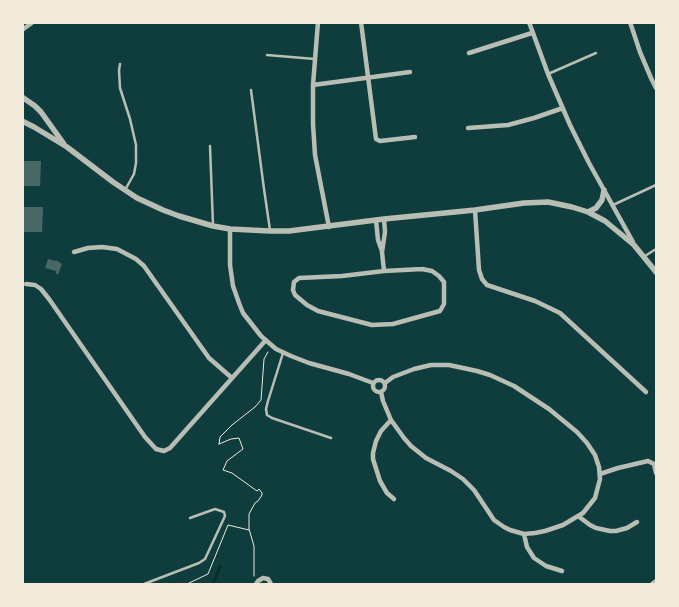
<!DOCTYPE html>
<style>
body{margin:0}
#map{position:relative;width:679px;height:607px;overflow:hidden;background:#0f3d3e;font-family:"Work Sans",sans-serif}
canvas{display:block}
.frame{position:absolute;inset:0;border:24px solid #f1e9da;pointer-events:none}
</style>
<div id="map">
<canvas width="679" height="607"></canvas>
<div class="frame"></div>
</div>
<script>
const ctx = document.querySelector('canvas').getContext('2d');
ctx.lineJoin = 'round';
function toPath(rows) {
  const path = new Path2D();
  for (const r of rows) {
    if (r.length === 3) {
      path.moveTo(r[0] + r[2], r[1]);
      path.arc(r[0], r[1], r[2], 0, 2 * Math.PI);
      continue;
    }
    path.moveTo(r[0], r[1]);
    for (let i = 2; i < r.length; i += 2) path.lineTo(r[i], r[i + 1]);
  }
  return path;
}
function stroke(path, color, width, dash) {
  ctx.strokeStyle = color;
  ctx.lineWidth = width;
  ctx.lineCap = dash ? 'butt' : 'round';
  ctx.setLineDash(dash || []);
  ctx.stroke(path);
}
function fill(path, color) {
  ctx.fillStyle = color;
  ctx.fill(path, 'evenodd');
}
stroke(toPath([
 [213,584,220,566]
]), '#0a2a2b', 2.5);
fill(toPath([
 [22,161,41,161,40,186,22,186],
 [22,207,43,207,42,232,22,232],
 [48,259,55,261,56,260,62,264,58,275,56,273,56,271,45,268]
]), '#486865');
stroke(toPath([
 [219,444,231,439,239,438,243,449,227,461,223,470,232,473,257,491,259,489,262,493,262,495,258,501,255,503,249,514,249,529,254,546,254,576],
 [219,444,220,437,232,425,255,407,261,400,264,359,268,352],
 [187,584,208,574,228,525,249,530]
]), '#f1e9da', 1);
stroke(toPath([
 [267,55,315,59],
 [120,64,119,70,120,88,130,119,136,145,136,163,134,174,125,190],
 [548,74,596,53],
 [251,90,264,189,270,230],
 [210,146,213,225],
 [613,205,656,185],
 [645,256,656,249],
 [283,353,268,401,266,409,267,415,272,418,331,438],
 [144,584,199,563,205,559,225,516,224,512,215,509,190,518]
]), '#b8beb3', 2.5);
stroke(toPath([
 [318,22,313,85,313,124,315,155,329,227],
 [361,22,376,139,380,141,415,137],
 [529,22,548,74,570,125,589,163,633,242],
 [630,22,640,52,651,78,656,88],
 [22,30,33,22],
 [469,53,532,33],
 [313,85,410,72],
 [468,128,508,125,534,118,563,108],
 [475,210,479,270,482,279,487,285,535,301,560,313,646,392],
 [384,219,385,232,382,252,384,271],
 [376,220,378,240,382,251],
 [230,229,230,265,233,286,239,303,243,313,261,336,276,349,291,356,309,363,349,374,373,383],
 [74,252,88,248,102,247,117,249,136,259,144,266,209,358,232,378],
 [422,269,432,271,439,276,444,282,444,304,440,311,393,324,372,325,318,311,307,305,295,295,293,290,294,282,299,278,342,276,384,271,422,269],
 [26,284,35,285,41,289,49,299,145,437,156,449,164,451,170,448,265,341],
 [379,386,6],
 [381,392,383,401,391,420,404,438,411,446,426,458,451,471,463,479,474,490,494,520,504,527,510,530,524,534,535,533,545,531,563,525,583,513,595,498,600,479,599,467,595,455,587,443,577,432,549,409,514,386,490,375,477,371,449,365,431,365,414,369,393,377,385,383],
 [391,420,381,431,376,441,373,453,373,459,380,481,387,493,394,499],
 [600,474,618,468,648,461,654,464,656,473],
 [578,516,590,525,596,528,610,531,616,531,627,528,637,522],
 [524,534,527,547,534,558,546,566,562,571],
 [256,584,258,581,263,578,268,579,271,584],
 [652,584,656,581]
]), '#b8beb3', 4.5);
stroke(toPath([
 [22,97,35,106,41,112,64,144],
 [22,121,34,127,67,147,113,182,137,198,163,210,179,216,213,226,230,229,270,231,289,231,384,219,475,210,524,203,548,202,572,207,588,212,605,221,634,245,656,272],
 [588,212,596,208,602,200,604,190]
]), '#b8beb3', 5.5);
</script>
